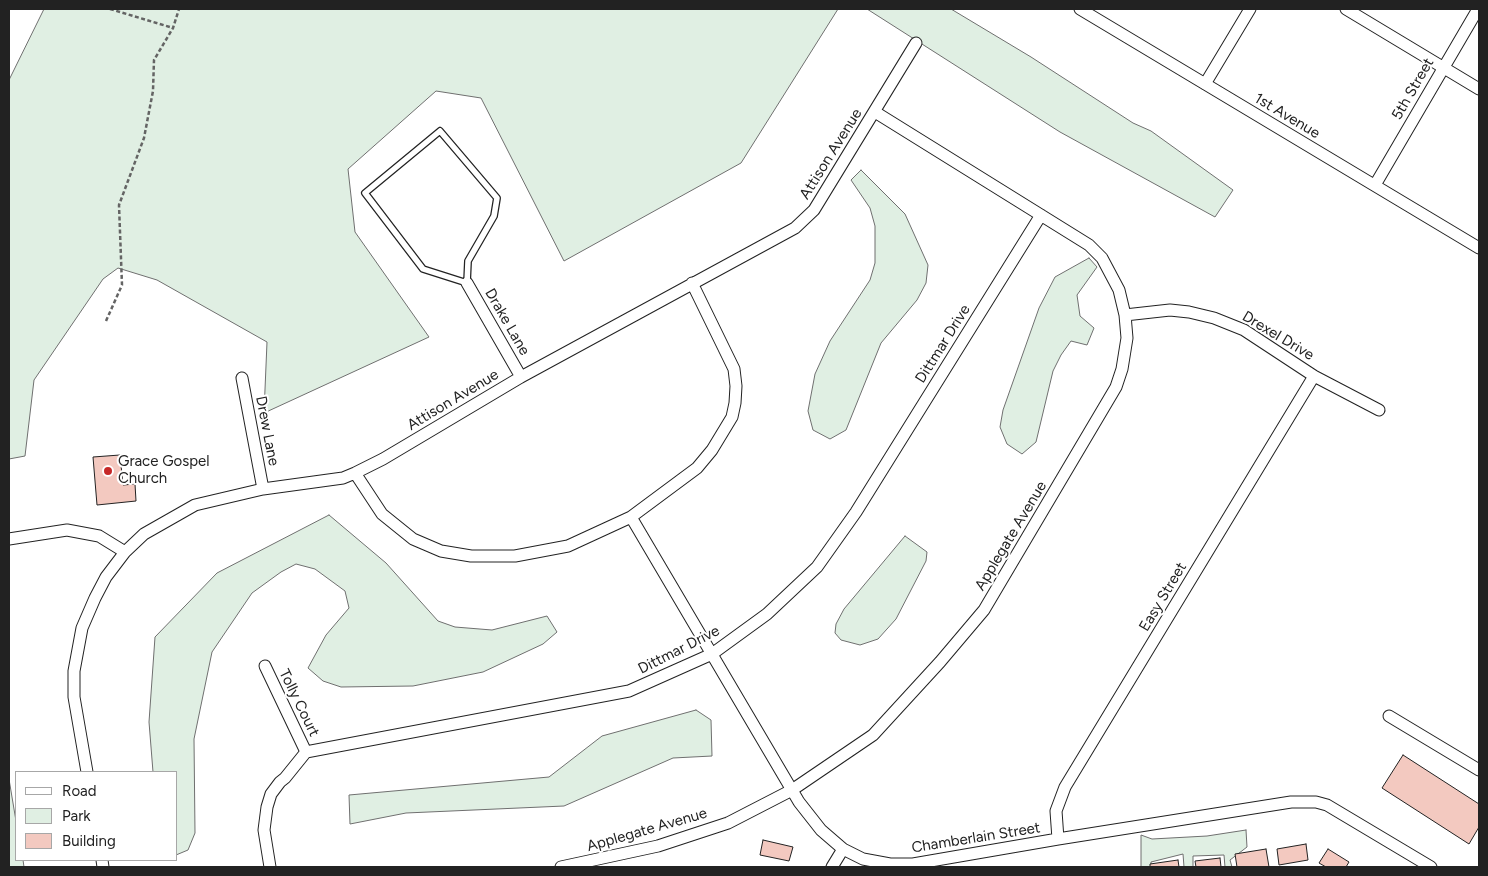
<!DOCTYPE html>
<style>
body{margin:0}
#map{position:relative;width:1488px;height:876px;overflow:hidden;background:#fff;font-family:Figtree,sans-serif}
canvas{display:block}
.frame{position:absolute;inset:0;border:10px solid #222;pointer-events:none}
.legend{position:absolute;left:15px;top:771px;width:162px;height:90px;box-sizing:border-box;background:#fff;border:1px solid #a7a7a7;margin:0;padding:6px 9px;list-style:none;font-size:15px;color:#222}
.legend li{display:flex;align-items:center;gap:10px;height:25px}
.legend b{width:25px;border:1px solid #a7a7a7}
</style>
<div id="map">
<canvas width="1488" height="876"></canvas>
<div class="frame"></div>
<ul class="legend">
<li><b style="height:6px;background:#fff"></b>Road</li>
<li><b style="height:14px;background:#e0efe3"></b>Park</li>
<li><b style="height:14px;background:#f3c9c0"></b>Building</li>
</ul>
</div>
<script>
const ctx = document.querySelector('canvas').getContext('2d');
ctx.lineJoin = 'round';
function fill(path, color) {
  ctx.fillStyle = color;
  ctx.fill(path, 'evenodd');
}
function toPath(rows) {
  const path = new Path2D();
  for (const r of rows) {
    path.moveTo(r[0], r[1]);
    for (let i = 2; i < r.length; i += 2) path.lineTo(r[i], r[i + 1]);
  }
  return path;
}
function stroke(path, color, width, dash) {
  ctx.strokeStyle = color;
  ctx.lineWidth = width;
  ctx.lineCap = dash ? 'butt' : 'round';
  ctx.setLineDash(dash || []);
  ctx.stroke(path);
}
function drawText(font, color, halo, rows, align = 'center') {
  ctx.font = font + ' Figtree,sans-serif';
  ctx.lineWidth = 4;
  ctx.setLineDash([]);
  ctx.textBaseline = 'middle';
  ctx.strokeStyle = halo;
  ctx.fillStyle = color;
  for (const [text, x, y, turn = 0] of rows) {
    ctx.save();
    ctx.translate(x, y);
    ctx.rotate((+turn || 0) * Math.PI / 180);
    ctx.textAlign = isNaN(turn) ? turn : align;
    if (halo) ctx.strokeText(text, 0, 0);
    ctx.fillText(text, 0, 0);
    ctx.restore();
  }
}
const green = toPath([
 [44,9,838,9,741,163,564,261,481,98,436,91,348,169,355,232,429,337,264,413,267,342,157,280,118,268,103,279,34,380,25,456,9,459,9,80,44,9],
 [867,9,951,9,1031,57,1133,123,1151,131,1233,190,1215,217,1060,132,867,9],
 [861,170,905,214,928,265,926,283,917,300,881,343,846,430,830,439,813,430,808,411,815,374,830,341,870,280,875,263,875,226,870,208,851,180,861,170],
 [1089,258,1097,267,1077,295,1080,316,1094,328,1087,345,1071,341,1061,355,1053,371,1036,442,1022,454,1007,444,1000,427,1003,410,1039,308,1055,277,1089,258],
 [329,515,386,563,438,621,455,627,492,630,547,616,557,632,543,644,483,672,413,686,341,687,323,681,308,668,326,635,349,608,345,591,315,569,296,564,281,572,252,593,212,652,194,739,195,833,188,850,176,855,176,772,153,772,149,722,155,637,217,573,329,515],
 [905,536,927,552,926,561,896,619,878,639,860,645,841,640,835,633,836,624,844,609,905,536],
 [696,710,711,720,712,756,673,758,564,806,406,813,350,824,349,795,549,777,602,736,696,710],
 [9,779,16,821,16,860,23,860,24,867,9,867,9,779],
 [1246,830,1247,847,1230,860,1232,867,1225,867,1224,855,1193,856,1193,867,1184,867,1183,854,1151,862,1151,867,1141,867,1141,835,1152,839,1207,836,1246,830]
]);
fill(green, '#e0efe3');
stroke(green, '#6f6f6f', 1);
const building = toPath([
 [120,455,123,485,135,484,136,501,97,505,93,457,120,455],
 [1403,755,1479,804,1479,827,1469,844,1382,788,1403,755],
 [763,840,793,847,789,861,760,855,763,840],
 [1306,844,1308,860,1279,865,1277,849,1306,844],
 [1266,849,1269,867,1237,867,1235,854,1266,849],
 [1328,849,1349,862,1346,867,1326,867,1319,863,1328,849],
 [1220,858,1221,867,1196,867,1195,861,1220,858],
 [1178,860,1179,867,1150,867,1150,864,1178,860]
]);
fill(building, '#f3c9c0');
stroke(building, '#222', 1);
const service = toPath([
 [440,131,497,198,494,216,468,261,467,283,423,269,365,193,440,131]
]);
const minor = toPath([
 [1080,9,1479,248],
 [1346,9,1479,89],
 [1205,84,1250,9],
 [1375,185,1478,9],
 [467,283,521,377],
 [1125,315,1170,310,1189,312,1214,318,1244,330,1314,376,1379,410],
 [242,378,263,489],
 [355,473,382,514,413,539,441,551,471,556,515,556,568,546,631,517,697,468,712,450,732,417,735,403,736,386,734,369,692,283],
 [631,517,799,802,821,830,843,849,863,859,890,864,913,864,1058,839,1291,802,1316,802,1327,805,1431,867],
 [9,539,67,530,99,536,125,552],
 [265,666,306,752],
 [1389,716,1479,770],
 [87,772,74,697,74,671,82,628,95,598,106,577,125,552,144,534,195,505,263,489,343,478,355,473,383,459,521,377,795,228,814,210,916,43],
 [1058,839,1056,811,1065,787,1314,376],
 [102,860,103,867],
 [270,867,264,830,267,807,271,794,280,782,285,778,306,752,629,691,712,654,767,614,817,567,856,512,1041,215],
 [561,867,658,846,728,823,792,790,873,735,940,662,984,610,1116,387,1122,369,1127,338,1125,315,1119,290,1102,258,1089,245,875,112],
 [832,867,843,849]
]);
stroke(service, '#222', 8);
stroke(minor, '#222', 13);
stroke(toPath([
 [110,9,173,28],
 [106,321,122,285,119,205,144,138,153,91,154,60,173,28,179,9]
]), '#646464', 2.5, [4, 2.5]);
stroke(service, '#fff', 5.5);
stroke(minor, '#fff', 11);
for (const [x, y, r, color] of [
 [108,471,5,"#c62828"]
]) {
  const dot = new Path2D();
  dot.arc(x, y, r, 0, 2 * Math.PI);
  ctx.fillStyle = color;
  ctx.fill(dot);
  stroke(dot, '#fff', 2);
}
drawText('15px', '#222', '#fff', [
 ["5th Street",1413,89,-60],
 ["1st Avenue",1287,116,31],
 ["Attison Avenue",831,154,-58],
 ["Drake Lane",507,322,60],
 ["Drexel Drive",1278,336,31],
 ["Dittmar Drive",943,344,-58],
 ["Attison Avenue",453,400,-31],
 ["Drew Lane",267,431,79],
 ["Applegate Avenue",1011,536,-59],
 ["Easy Street",1163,597,-59],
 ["Dittmar Drive",679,650,-27],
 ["Tolly Court",299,703,64],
 ["Applegate Avenue",647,830,-16],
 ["Chamberlain Street",976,838,-9]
]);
drawText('15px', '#222', '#fff', [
 ["Grace Gospel",118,462],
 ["Church",118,479]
], 'left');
</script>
